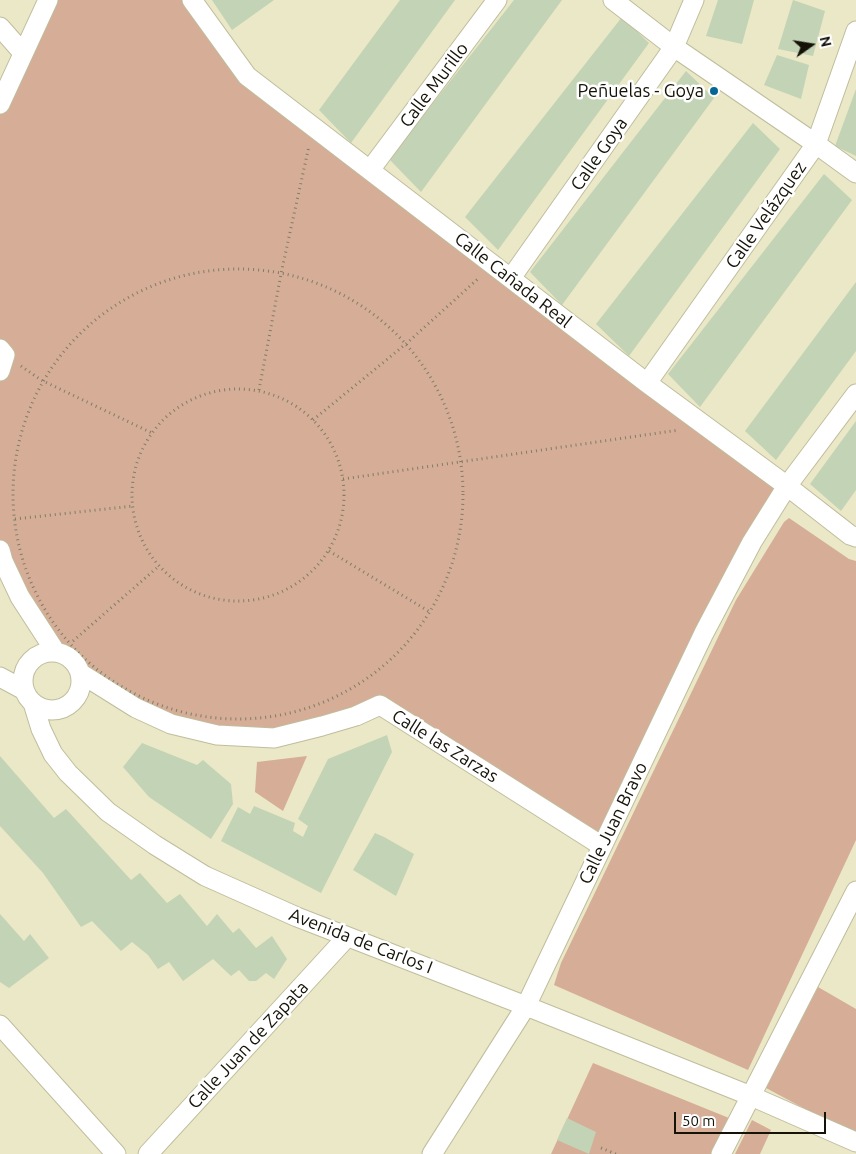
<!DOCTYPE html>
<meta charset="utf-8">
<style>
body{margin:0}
#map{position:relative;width:856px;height:1154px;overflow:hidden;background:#eae8c6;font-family:Ubuntu,sans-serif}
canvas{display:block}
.north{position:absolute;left:786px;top:20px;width:50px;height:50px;-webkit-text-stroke:4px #fff;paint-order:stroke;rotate:77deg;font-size:14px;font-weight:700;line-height:20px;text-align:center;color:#151308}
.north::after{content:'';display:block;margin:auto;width:18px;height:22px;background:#151308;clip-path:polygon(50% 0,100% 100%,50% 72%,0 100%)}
.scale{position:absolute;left:674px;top:1112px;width:152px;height:22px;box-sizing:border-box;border:2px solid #151308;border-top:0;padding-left:6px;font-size:15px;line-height:18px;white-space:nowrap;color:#151308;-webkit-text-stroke:4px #fff;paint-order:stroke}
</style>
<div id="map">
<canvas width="856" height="1154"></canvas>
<div class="north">N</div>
<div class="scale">50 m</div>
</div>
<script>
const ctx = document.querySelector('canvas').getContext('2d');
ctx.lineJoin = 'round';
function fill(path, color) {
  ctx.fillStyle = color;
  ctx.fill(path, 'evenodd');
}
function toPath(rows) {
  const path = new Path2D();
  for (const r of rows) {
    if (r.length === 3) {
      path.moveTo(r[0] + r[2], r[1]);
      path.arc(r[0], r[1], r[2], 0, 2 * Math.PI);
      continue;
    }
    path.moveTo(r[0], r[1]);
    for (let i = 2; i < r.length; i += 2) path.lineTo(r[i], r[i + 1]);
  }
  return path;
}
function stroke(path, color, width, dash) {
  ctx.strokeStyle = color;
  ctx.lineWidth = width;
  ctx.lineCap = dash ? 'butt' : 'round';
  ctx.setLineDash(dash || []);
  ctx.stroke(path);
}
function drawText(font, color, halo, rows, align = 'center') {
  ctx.font = font + ' Ubuntu,sans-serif';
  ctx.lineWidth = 5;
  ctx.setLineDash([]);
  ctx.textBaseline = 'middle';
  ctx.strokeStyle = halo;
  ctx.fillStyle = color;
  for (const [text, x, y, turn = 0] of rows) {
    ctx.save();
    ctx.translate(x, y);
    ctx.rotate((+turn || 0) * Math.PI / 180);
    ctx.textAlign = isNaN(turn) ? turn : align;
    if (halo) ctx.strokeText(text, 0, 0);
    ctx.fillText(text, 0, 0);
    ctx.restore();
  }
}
fill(toPath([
 [48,0,192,0,247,76,787,486,602,846,380,706,274,738,171,724,76,665,70,657,61,652,0,550,0,104],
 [789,518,849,559,856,561,856,840,748,1070,554,985,561,963,736,600,784,522],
 [307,756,283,811,255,792,257,762],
 [818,987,856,1009,856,1136,766,1088],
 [593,1063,729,1118,712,1154,551,1154],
 [752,1120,771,1130,760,1154,735,1154]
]), '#d6ad97');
fill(toPath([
 [212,0,274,0,232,30],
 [400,0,455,0,351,143,319,110],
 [514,0,562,0,421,192,389,159],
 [718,0,754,0,742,44,706,36],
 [793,0,825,11,813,56,778,49],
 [622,17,649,43,498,250,465,217],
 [777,55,809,65,801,99,764,85],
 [686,71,714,98,562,305,530,272],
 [856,89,856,156,835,146],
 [753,123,780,149,629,356,596,324],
 [824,174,852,200,700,407,668,374],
 [856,282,856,351,776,460,745,431],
 [856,421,856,490,841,511,810,484],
 [387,735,392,752,321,893,221,841,238,807,250,814,254,806,295,823,293,831,303,837,308,826,298,819,328,759],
 [142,743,197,765,203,760,231,784,233,804,211,839,149,797,123,767],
 [0,756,54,818,66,809,131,880,140,873,167,903,180,894,207,926,217,914,233,933,239,928,256,948,272,936,287,959,274,979,266,973,256,981,249,981,239,970,231,976,213,959,183,981,169,962,158,969,148,955,132,942,121,951,92,921,81,927,43,873,0,826],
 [375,833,384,837,414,854,396,896,353,870],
 [0,914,24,941,30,934,49,958,9,988,0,982],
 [567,1118,596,1132,589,1154,557,1140]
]), '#c3d3b6');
const street = toPath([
 [192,0,247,76,647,383,787,486,850,535,856,537],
 [613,0,674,47,816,144,856,173],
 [0,27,23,53],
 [0,104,48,0],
 [370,170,497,0],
 [511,278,674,47,694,0],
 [0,349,5,355,0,371],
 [647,383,816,144,856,31],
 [0,550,3,561,20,597,55,651],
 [52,681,29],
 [80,673,136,708,171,724,217,735,274,738,322,726,356,716,380,705,602,846],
 [0,677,24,690],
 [33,703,41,729,53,754,68,773,108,812,155,845,205,876,297,917,526,1006,751,1096,856,1142],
 [0,1025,116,1154],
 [148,1154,347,937],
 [432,1154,526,1006,704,633,752,542,787,486,856,394],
 [721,1154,856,891]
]);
stroke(street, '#c0bd9d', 21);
stroke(toPath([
 [238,494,225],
 [21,366,41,380,152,433],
 [238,495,106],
 [259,390,282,269,309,146],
 [313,420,407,343,480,277],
 [343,479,679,430],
 [15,519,133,506],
 [329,551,430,612],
 [73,641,159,566],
 [601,1148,616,1154]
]), '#7f7d66', 3, [1, 4]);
stroke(street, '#fff', 19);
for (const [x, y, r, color] of [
 [714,91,5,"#066695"]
]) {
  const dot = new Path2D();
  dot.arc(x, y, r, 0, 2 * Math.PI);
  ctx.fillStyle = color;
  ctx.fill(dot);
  stroke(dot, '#fff', 2);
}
drawText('18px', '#151308', '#fff', [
 ["Calle Murillo",434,85,-53],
 ["Calle Goya",599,154,-55],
 ["Calle Velázquez",766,215,-55],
 ["Calle Cañada Real",513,280,38],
 ["Calle las Zarzas",445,746,32],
 ["Calle Juan Bravo",613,823,-64],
 ["Avenida de Carlos I",361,941,21],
 ["Calle Juan de Zapata",248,1045,-47]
]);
drawText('18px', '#151308', '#fff', [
 ["Peñuelas - Goya",704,91]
], 'right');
</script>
